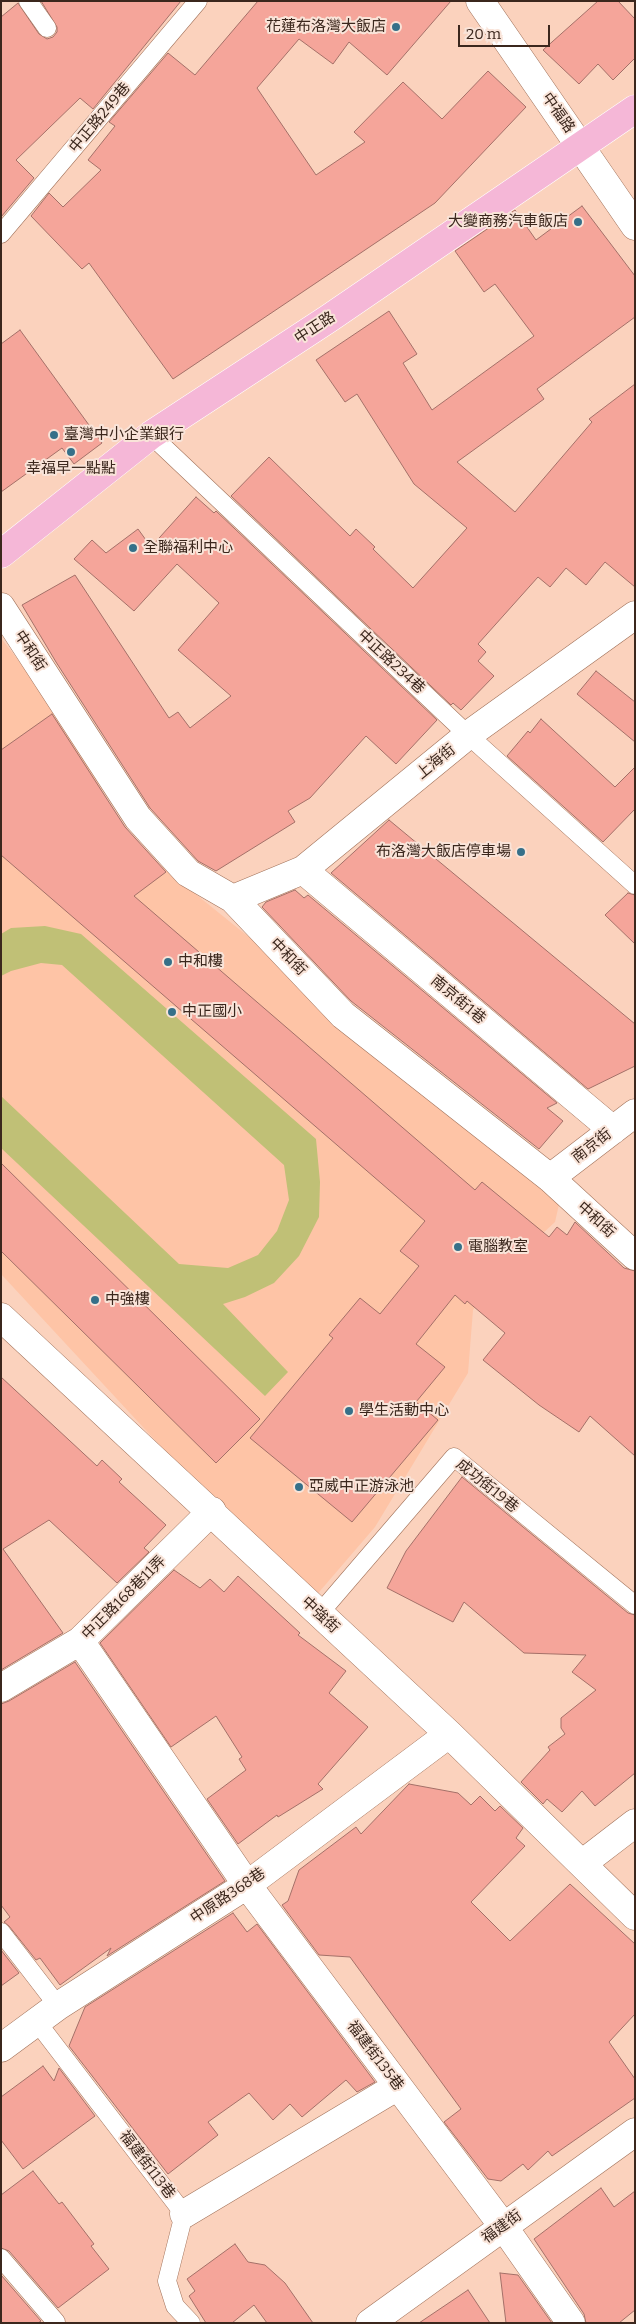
<!DOCTYPE html>
<meta charset="utf-8">
<style>
body{margin:0}
#map{position:relative;width:636px;height:2324px;overflow:hidden;background:#fbd2bd;font-family:Bitter,serif}
canvas{display:block}
.frame{position:absolute;inset:0;border:2px solid #3b271d;pointer-events:none}
.scale{position:absolute;left:458px;top:25px;width:92px;height:22px;box-sizing:border-box;border:2px solid #3b271d;border-top:0;padding-left:6px;font-size:15px;line-height:18px;white-space:nowrap;color:#3b271d;-webkit-text-stroke:4px #f9e4d9;paint-order:stroke}
</style>
<div id="map">
<canvas width="636" height="2324"></canvas>
<div class="frame"></div>
<div class="scale">20 m</div>
</div>
<script>
const ctx = document.querySelector('canvas').getContext('2d');
ctx.lineJoin = 'round';
function fill(path, color) {
  ctx.fillStyle = color;
  ctx.fill(path, 'evenodd');
}
function toPath(rows) {
  const path = new Path2D();
  for (const r of rows) {
    path.moveTo(r[0], r[1]);
    for (let i = 2; i < r.length; i += 2) path.lineTo(r[i], r[i + 1]);
  }
  return path;
}
function stroke(path, color, width, dash) {
  ctx.strokeStyle = color;
  ctx.lineWidth = width;
  ctx.lineCap = dash ? 'butt' : 'round';
  ctx.setLineDash(dash || []);
  ctx.stroke(path);
}
function drawText(font, color, halo, rows, align = 'center') {
  ctx.font = font + ' Bitter,"Noto Sans TC",serif';
  ctx.lineWidth = 4;
  ctx.setLineDash([]);
  ctx.textBaseline = 'middle';
  ctx.strokeStyle = halo;
  ctx.fillStyle = color;
  for (const [text, x, y, turn = 0] of rows) {
    ctx.save();
    ctx.translate(x, y);
    ctx.rotate((+turn || 0) * Math.PI / 180);
    ctx.textAlign = isNaN(turn) ? turn : align;
    if (halo) ctx.strokeText(text, 0, 0);
    ctx.fillText(text, 0, 0);
    ctx.restore();
  }
}
fill(toPath([
 [1,638,54,706,131,842,554,1183,560,1200,555,1222,501,1272,473,1310,468,1373,375,1527,308,1605,1,1274]
]), '#fec4a6');
fill(toPath([
 [45,926,81,934,316,1139,320,1182,319,1217,299,1256,274,1283,245,1297,223,1304,288,1372,265,1396,1,1148,1,1096,179,1264,228,1268,258,1255,277,1231,289,1200,284,1165,62,965,41,963,11,971,1,976,1,934,11,928]
]), '#c0c076');
const building = toPath([
 [41,1,181,1,93,109,80,98,16,160,34,178,1,217,1,17,18,3,39,34,47,39,53,37,57,32,57,27,41,1],
 [258,1,451,1,387,75,349,42,333,64,299,39,257,88,316,175,365,142,354,132,403,82,442,119,488,71,526,107,435,203,173,379,89,263,82,269,31,216,49,193,63,207,101,170,88,160,115,126,109,122,168,53,195,75,258,1],
 [598,1,618,1,635,19,635,58,613,80,598,64,579,84,543,50,598,1],
 [582,206,635,276,635,317,537,389,544,399,457,462,515,512,592,422,589,419,635,384,635,587,605,562,586,585,566,568,550,587,538,577,478,644,486,652,478,661,494,676,461,710,453,703,451,705,231,496,269,457,350,536,356,529,375,547,373,549,413,588,467,528,414,484,357,394,345,402,316,360,389,311,417,354,403,363,432,410,534,336,495,284,484,292,455,251,515,210,536,240,582,206],
 [20,330,102,443,74,464,62,448,1,492,1,344,20,330],
 [196,497,214,513,216,511,437,720,396,764,366,736,310,798,288,811,295,822,216,871,198,861,150,808,56,662,22,605,75,575,169,718,178,712,190,728,231,696,178,650,219,603,177,564,134,611,74,559,92,540,106,553,138,529,151,547,196,497],
 [596,671,635,702,635,742,577,694,596,671],
 [52,714,125,827,166,872,134,896,475,1190,482,1182,549,1237,557,1227,567,1235,575,1222,624,1268,635,1271,635,1456,590,1416,579,1432,539,1405,483,1360,505,1333,467,1301,465,1304,455,1295,416,1344,445,1367,416,1402,438,1420,352,1522,250,1438,333,1338,329,1335,360,1298,380,1314,419,1266,400,1251,425,1221,1,855,1,750,52,714],
 [541,719,615,787,635,767,635,809,603,842,507,756,528,731,530,733,541,719],
 [389,820,635,1024,635,1066,588,1089,331,873,389,820],
 [295,890,304,898,308,895,557,1103,547,1108,563,1121,539,1149,351,1001,262,907,266,902,295,890],
 [628,893,635,895,635,944,605,915,628,893],
 [1,1163,260,1419,216,1463,1,1251,1,1163],
 [1,1377,97,1466,102,1460,122,1479,119,1482,166,1525,144,1548,149,1552,117,1583,49,1520,3,1549,63,1633,1,1670,1,1377],
 [462,1477,628,1613,635,1615,635,1773,595,1806,582,1791,562,1812,547,1799,543,1804,521,1782,550,1750,548,1747,565,1734,561,1728,561,1718,596,1690,572,1672,586,1655,524,1653,464,1602,453,1622,387,1588,406,1551,462,1477],
 [174,1570,200,1588,210,1579,224,1592,238,1576,300,1633,298,1635,346,1671,329,1693,368,1727,318,1784,323,1789,278,1817,277,1815,238,1844,207,1799,246,1770,239,1759,242,1757,216,1716,171,1747,100,1643,174,1570],
 [75,1662,225,1881,107,1956,111,1948,60,1985,40,1958,36,1960,9,1926,4,1922,10,1917,1,1905,1,1704,9,1701,75,1662],
 [409,1784,458,1793,471,1805,480,1796,495,1811,500,1806,523,1828,516,1838,525,1846,471,1902,510,1941,570,1884,635,1944,635,2014,609,2042,635,2079,635,2098,552,2156,548,2151,528,2170,523,2164,501,2181,488,2179,444,2122,461,2109,350,1957,319,1955,282,1905,288,1901,299,1870,356,1827,361,1834,409,1784],
 [233,1913,247,1932,257,1924,375,2082,357,2092,346,2080,302,2117,290,2104,273,2120,249,2093,208,2122,218,2135,168,2174,69,2046,85,2007,233,1913],
 [1,1950,19,1973,1,1986,1,1950],
 [43,2066,54,2081,59,2068,95,2116,23,2169,1,2140,1,2097,43,2066],
 [33,2171,59,2204,62,2202,94,2244,91,2246,109,2269,58,2308,9,2251,1,2248,1,2195,33,2171],
 [601,2188,614,2207,635,2191,635,2310,619,2323,586,2323,584,2314,534,2239,601,2188],
 [235,2244,248,2262,265,2265,285,2283,313,2323,267,2323,254,2305,232,2323,206,2323,189,2296,195,2291,187,2279,235,2244],
 [500,2273,518,2275,552,2323,506,2323,500,2273],
 [1,2275,41,2321,38,2323,1,2323,1,2275],
 [468,2290,490,2323,419,2323,468,2290]
]);
fill(building, '#f5a59a');
stroke(building, '#a47068', 1);
const service = toPath([
 [28,1,47,28],
 [1,234,198,1],
 [151,435,468,735,635,885],
 [319,1614,454,1457,635,1605],
 [1,1932,58,2006],
 [37,2022,184,2214,167,2281,175,2306,191,2323],
 [1,2258,56,2322]
]);
const minor = toPath([
 [480,1,635,226],
 [1,607,138,818,188,873,233,899,343,1015,550,1178,635,1256],
 [303,870,613,1130],
 [233,899,303,870,468,735,635,615],
 [550,1178,635,1113],
 [1,1317,449,1734,635,1916],
 [80,1641,247,1885,503,2226,571,2323],
 [1,1688,80,1641,212,1511],
 [583,1863,635,1823],
 [1,2048,58,2006,247,1885,449,1734],
 [184,2214,398,2086],
 [370,2323,635,2132]
]);
const primary = toPath([
 [1,554,151,435,328,319,635,109]
]);
stroke(service, '#a1725a', 19);
stroke(minor, '#a1725a', 29);
stroke(primary, '#fff', 29);
stroke(service, '#fff', 18);
stroke(minor, '#fff', 28);
stroke(primary, '#f5b7d7', 28);
for (const [x, y, r, color] of [
 [396,27,5,"#367089"],
 [578,222,5,"#367089"],
 [54,435,5,"#367089"],
 [71,452,5,"#367089"],
 [133,548,5,"#367089"],
 [521,852,5,"#367089"],
 [168,962,5,"#367089"],
 [172,1012,5,"#367089"],
 [458,1247,5,"#367089"],
 [95,1300,5,"#367089"],
 [349,1411,5,"#367089"],
 [299,1487,5,"#367089"]
]) {
  const dot = new Path2D();
  dot.arc(x, y, r, 0, 2 * Math.PI);
  ctx.fillStyle = color;
  ctx.fill(dot);
  stroke(dot, '#f9e4d9', 2);
}
drawText('15px', '#3b271d', '#f9e4d9', [
 ["花蓮布洛灣大飯店",386,27,"right"],
 ["大變商務汽車飯店",568,222,"right"],
 ["臺灣中小企業銀行",64,435],
 ["幸福早一點點",71,469,"center"],
 ["全聯福利中心",143,548],
 ["布洛灣大飯店停車場",511,852,"right"],
 ["中和樓",178,962],
 ["中正國小",182,1012],
 ["電腦教室",468,1247],
 ["中強樓",105,1300],
 ["學生活動中心",359,1411],
 ["亞威中正游泳池",309,1487]
], 'left');
drawText('15px', '#3b271d', '#f9e4d9', [
 ["中福路",558,113,55],
 ["中正路249巷",100,118,-50],
 ["中正路",315,328,-33],
 ["中和街",30,651,57],
 ["中正路234巷",391,662,43],
 ["上海街",436,762,-39],
 ["中和街",288,957,46],
 ["南京街1巷",458,1000,40],
 ["南京街",592,1146,-38],
 ["中和街",596,1220,42],
 ["成功街19巷",487,1486,39],
 ["中正路168巷11弄",124,1598,-45],
 ["中強街",320,1615,43],
 ["中原路368巷",228,1896,-34],
 ["福建街135巷",375,2056,53],
 ["福建街113巷",147,2165,53],
 ["福建街",502,2227,-36]
]);
</script>
